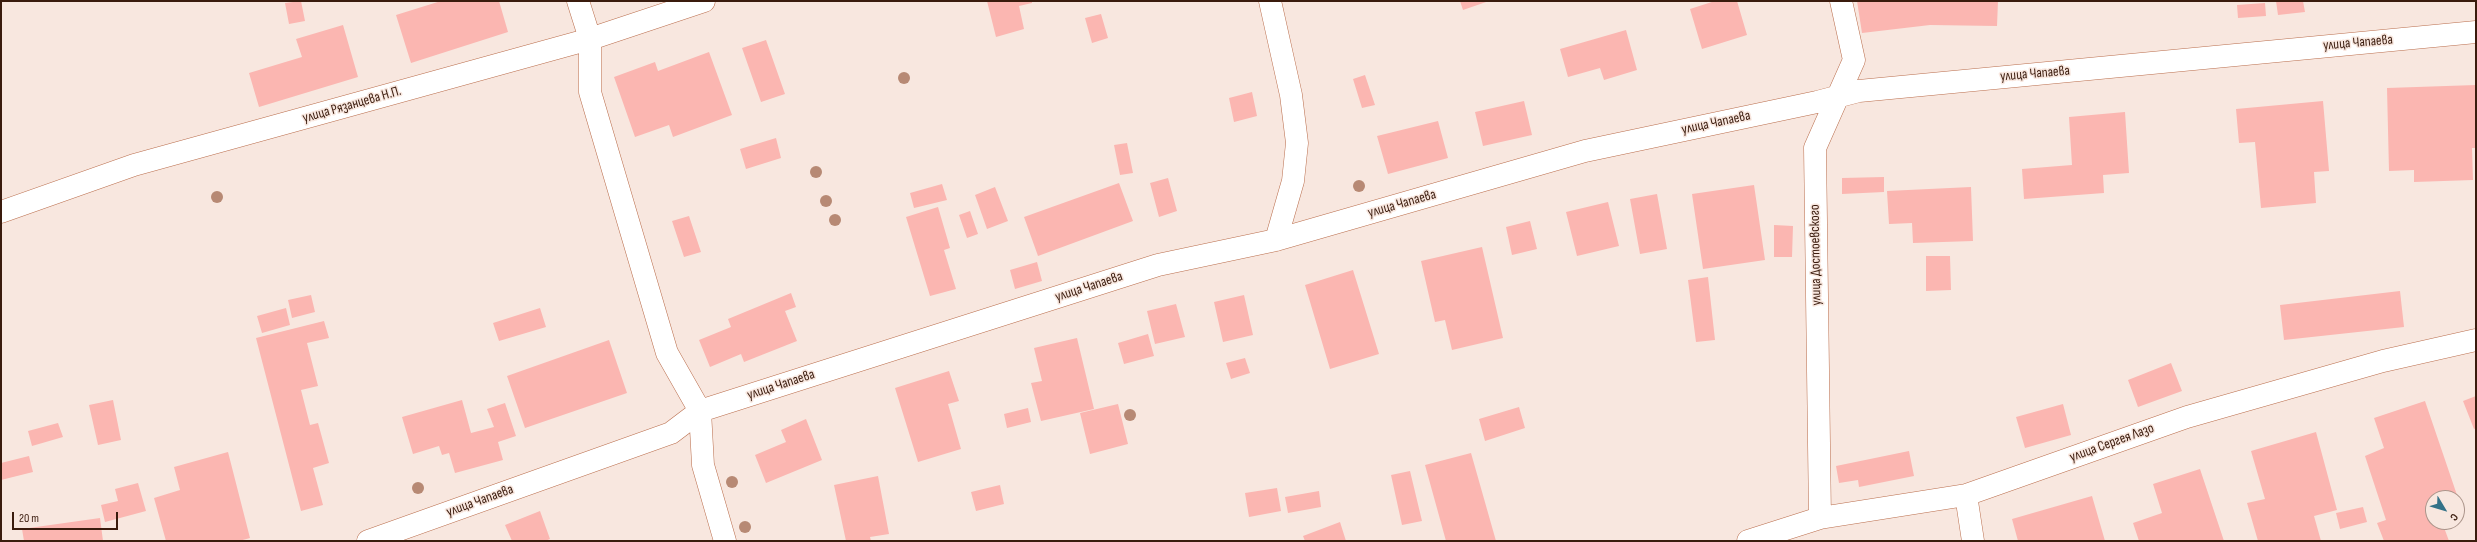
<!DOCTYPE html>
<meta charset="utf-8">
<style>
body{margin:0}
#map{position:relative;width:2477px;height:542px;overflow:hidden;background:#f8e7df;font-family:"Sofia Sans Condensed",sans-serif}
canvas{display:block}
.frame{position:absolute;inset:0;border:2px solid #3a1b0d;pointer-events:none}
.north{position:absolute;left:2425px;top:490px;width:40px;height:40px;box-sizing:border-box;background:#f8e7df;border:1px solid #ac958b;border-radius:50%;rotate:128deg;font-size:11px;font-weight:700;line-height:16px;text-align:center;color:#3a1b0d}
.north::after{content:'';display:block;margin:auto;width:14px;height:18px;background:#347288;clip-path:polygon(50% 0,100% 100%,50% 72%,0 100%)}
.scale{position:absolute;left:12px;top:512px;width:106px;height:18px;box-sizing:border-box;border:2px solid #3a1b0d;border-top:0;padding-left:5px;font-size:12px;line-height:14px;white-space:nowrap;color:#3a1b0d;-webkit-text-stroke:3px #f8e7df;paint-order:stroke}
</style>
<div id="map">
<canvas width="2477" height="542"></canvas>
<div class="frame"></div>
<div class="north">С</div>
<div class="scale">20 m</div>
</div>
<script>
const ctx = document.querySelector('canvas').getContext('2d');
ctx.lineJoin = 'round';
function fill(path, color) {
  ctx.fillStyle = color;
  ctx.fill(path, 'evenodd');
}
function toPath(rows) {
  const path = new Path2D();
  for (const r of rows) {
    path.moveTo(r[0], r[1]);
    for (let i = 2; i < r.length; i += 2) path.lineTo(r[i], r[i + 1]);
  }
  return path;
}
function stroke(path, color, width, dash) {
  ctx.strokeStyle = color;
  ctx.lineWidth = width;
  ctx.lineCap = dash ? 'butt' : 'round';
  ctx.setLineDash(dash || []);
  ctx.stroke(path);
}
function drawText(font, color, halo, rows, align = 'center') {
  ctx.font = font + ' "Sofia Sans Condensed",sans-serif';
  ctx.lineWidth = 3;
  ctx.setLineDash([]);
  ctx.textBaseline = 'middle';
  ctx.strokeStyle = halo;
  ctx.fillStyle = color;
  for (const [text, x, y, turn = 0] of rows) {
    ctx.save();
    ctx.translate(x, y);
    ctx.rotate((+turn || 0) * Math.PI / 180);
    ctx.textAlign = isNaN(turn) ? turn : align;
    if (halo) ctx.strokeText(text, 0, 0);
    ctx.fillText(text, 0, 0);
    ctx.restore();
  }
}
fill(toPath([
 [301,1,305,21,289,24,285,3],
 [441,1,499,1,508,32,411,63,396,15],
 [987,1,1032,1,1032,3,1019,6,1024,29,996,37],
 [1460,1,1489,1,1463,10],
 [1715,1,1737,1,1747,35,1702,49,1690,9],
 [1857,1,1998,1,1997,26,1930,25,1862,33],
 [2276,1,2303,1,2305,12,2278,15],
 [2265,3,2266,16,2238,18,2237,5],
 [1101,14,1108,38,1092,43,1085,18],
 [343,25,358,77,259,107,249,73,302,57,296,39],
 [1626,30,1637,70,1604,80,1600,68,1568,77,1560,49],
 [766,40,785,94,761,102,742,48],
 [709,52,732,115,673,137,669,125,635,137,614,77,655,62,658,71],
 [1365,75,1375,105,1362,108,1353,79],
 [2476,85,2476,148,2472,148,2473,180,2414,182,2414,170,2389,171,2387,88],
 [1252,92,1257,116,1234,122,1229,98],
 [1524,101,1532,135,1483,146,1475,112],
 [2323,101,2329,171,2314,172,2316,203,2261,208,2255,142,2239,143,2236,109],
 [2125,112,2129,173,2103,175,2104,193,2024,199,2022,169,2072,165,2069,117],
 [1438,121,1448,158,1388,174,1377,136],
 [776,138,781,158,746,169,740,149],
 [1127,143,1133,173,1120,175,1114,145],
 [1884,177,1884,192,1842,194,1842,178],
 [1168,178,1177,211,1159,217,1150,183],
 [1119,183,1133,221,1038,256,1024,217],
 [942,184,947,200,914,208,910,193],
 [1754,185,1765,260,1703,269,1692,194],
 [995,187,1008,221,987,229,975,195],
 [1971,187,1973,241,1913,243,1912,223,1889,224,1887,191],
 [1657,194,1667,249,1640,254,1630,199],
 [1608,202,1619,246,1577,256,1566,212],
 [938,207,950,248,944,250,956,289,930,296,906,217],
 [970,211,978,234,967,238,959,215],
 [689,216,701,252,684,257,672,221],
 [1530,221,1537,249,1512,255,1506,227],
 [1774,225,1793,226,1792,257,1774,257],
 [1482,247,1503,338,1452,350,1445,320,1435,322,1421,261],
 [1926,256,1950,256,1951,290,1926,291],
 [1037,262,1042,281,1015,289,1010,270],
 [1353,270,1379,354,1330,369,1305,285],
 [1708,277,1715,340,1696,342,1688,280],
 [2400,291,2404,327,2284,340,2280,305],
 [791,293,796,307,785,311,797,341,744,362,741,354,710,367,699,340,731,327,728,319],
 [311,295,315,312,292,318,288,300],
 [1244,295,1253,335,1223,342,1214,302],
 [1176,304,1185,337,1155,344,1147,311],
 [286,308,290,325,262,333,257,316],
 [540,308,546,327,499,341,493,323],
 [324,321,329,338,307,343,318,386,301,390,310,425,318,423,329,463,313,468,323,505,301,511,256,338],
 [1148,334,1154,356,1124,364,1118,343],
 [1077,338,1094,409,1041,421,1031,383,1042,381,1034,348],
 [609,340,627,393,525,428,507,376],
 [1245,358,1250,373,1231,379,1226,363],
 [2171,363,2182,391,2138,407,2128,380],
 [949,371,959,401,948,404,961,449,918,462,895,388],
 [2476,396,2476,428,2474,429,2463,401],
 [113,400,121,440,98,445,89,405],
 [462,400,471,433,494,427,487,409,505,403,516,436,498,442,503,460,455,473,449,453,442,455,439,446,413,454,402,417],
 [2425,401,2458,498,2433,498,2433,522,2442,522,2449,541,2384,541,2377,523,2386,520,2365,456,2384,448,2374,418],
 [1118,404,1128,444,1090,454,1080,413],
 [2063,404,2071,435,2025,448,2016,417],
 [1519,407,1525,428,1485,441,1479,419],
 [1028,408,1031,422,1007,428,1004,414],
 [806,419,822,460,766,483,755,455,786,442,781,430],
 [58,423,63,437,32,446,28,431],
 [2316,432,2337,510,2314,516,2321,541,2258,541,2247,503,2265,499,2251,451],
 [1909,451,1914,476,1859,487,1858,480,1839,483,1836,466],
 [228,452,250,538,239,541,166,541,154,498,180,490,174,467],
 [1471,453,1496,541,1446,541,1425,465],
 [29,456,33,472,1,480,1,463],
 [2200,469,2224,541,2139,541,2133,523,2162,513,2153,484],
 [1410,471,1422,521,1402,525,1391,475],
 [878,476,889,534,870,537,871,541,846,541,834,485],
 [138,483,146,511,105,522,101,505,118,501,115,489],
 [1000,485,1004,504,976,511,971,492],
 [1277,488,1281,511,1249,517,1245,493],
 [1319,491,1321,507,1288,513,1285,497],
 [2092,496,2105,541,2018,541,2012,519],
 [2363,507,2367,522,2340,529,2336,513],
 [540,511,550,539,545,541,512,541,505,525],
 [100,518,103,541,24,541,22,529],
 [1340,522,1346,541,1305,541,1303,536]
]), '#fbb6b1');
const minor = toPath([
 [578,1,590,39,590,92,667,353,700,411,703,465,725,541],
 [1270,1,1291,95,1297,143,1293,181,1276,240],
 [1,212,134,165,590,39,704,1],
 [1966,495,1973,541],
 [1820,518,1815,148,1854,60,1841,1],
 [368,541,671,433,700,411,1158,265,1276,240,1585,151,1817,102,1859,91,2476,32],
 [1748,541,1820,518,1966,495,2187,417,2383,361,2476,340]
]);
stroke(minor, '#ba6e4d', 23);
stroke(minor, '#fff', 22);
ctx.fillStyle = '#b78974';
for (const [x, y] of [
 [904,78],
 [816,172],
 [1359,186],
 [217,197],
 [826,201],
 [835,220],
 [1130,415],
 [732,482],
 [418,488],
 [745,527]
]) {
  ctx.beginPath();
  ctx.arc(x, y, 6, 0, 2 * Math.PI);
  ctx.fill();
}
drawText('14px', '#3a1b0d', '#f8e7df', [
 ["улица Чапаева",2358,43,-5],
 ["улица Чапаева",2035,74,-5],
 ["улица Рязанцева Н.П.",352,105,-16],
 ["улица Чапаева",1716,123,-12],
 ["улица Чапаева",1402,204,-16],
 ["улица Достоевского",1816,255,-91],
 ["улица Чапаева",1089,287,-18],
 ["улица Чапаева",781,385,-18],
 ["улица Сергея Лазо",2112,443,-20],
 ["улица Чапаева",480,501,-20]
]);
</script>
